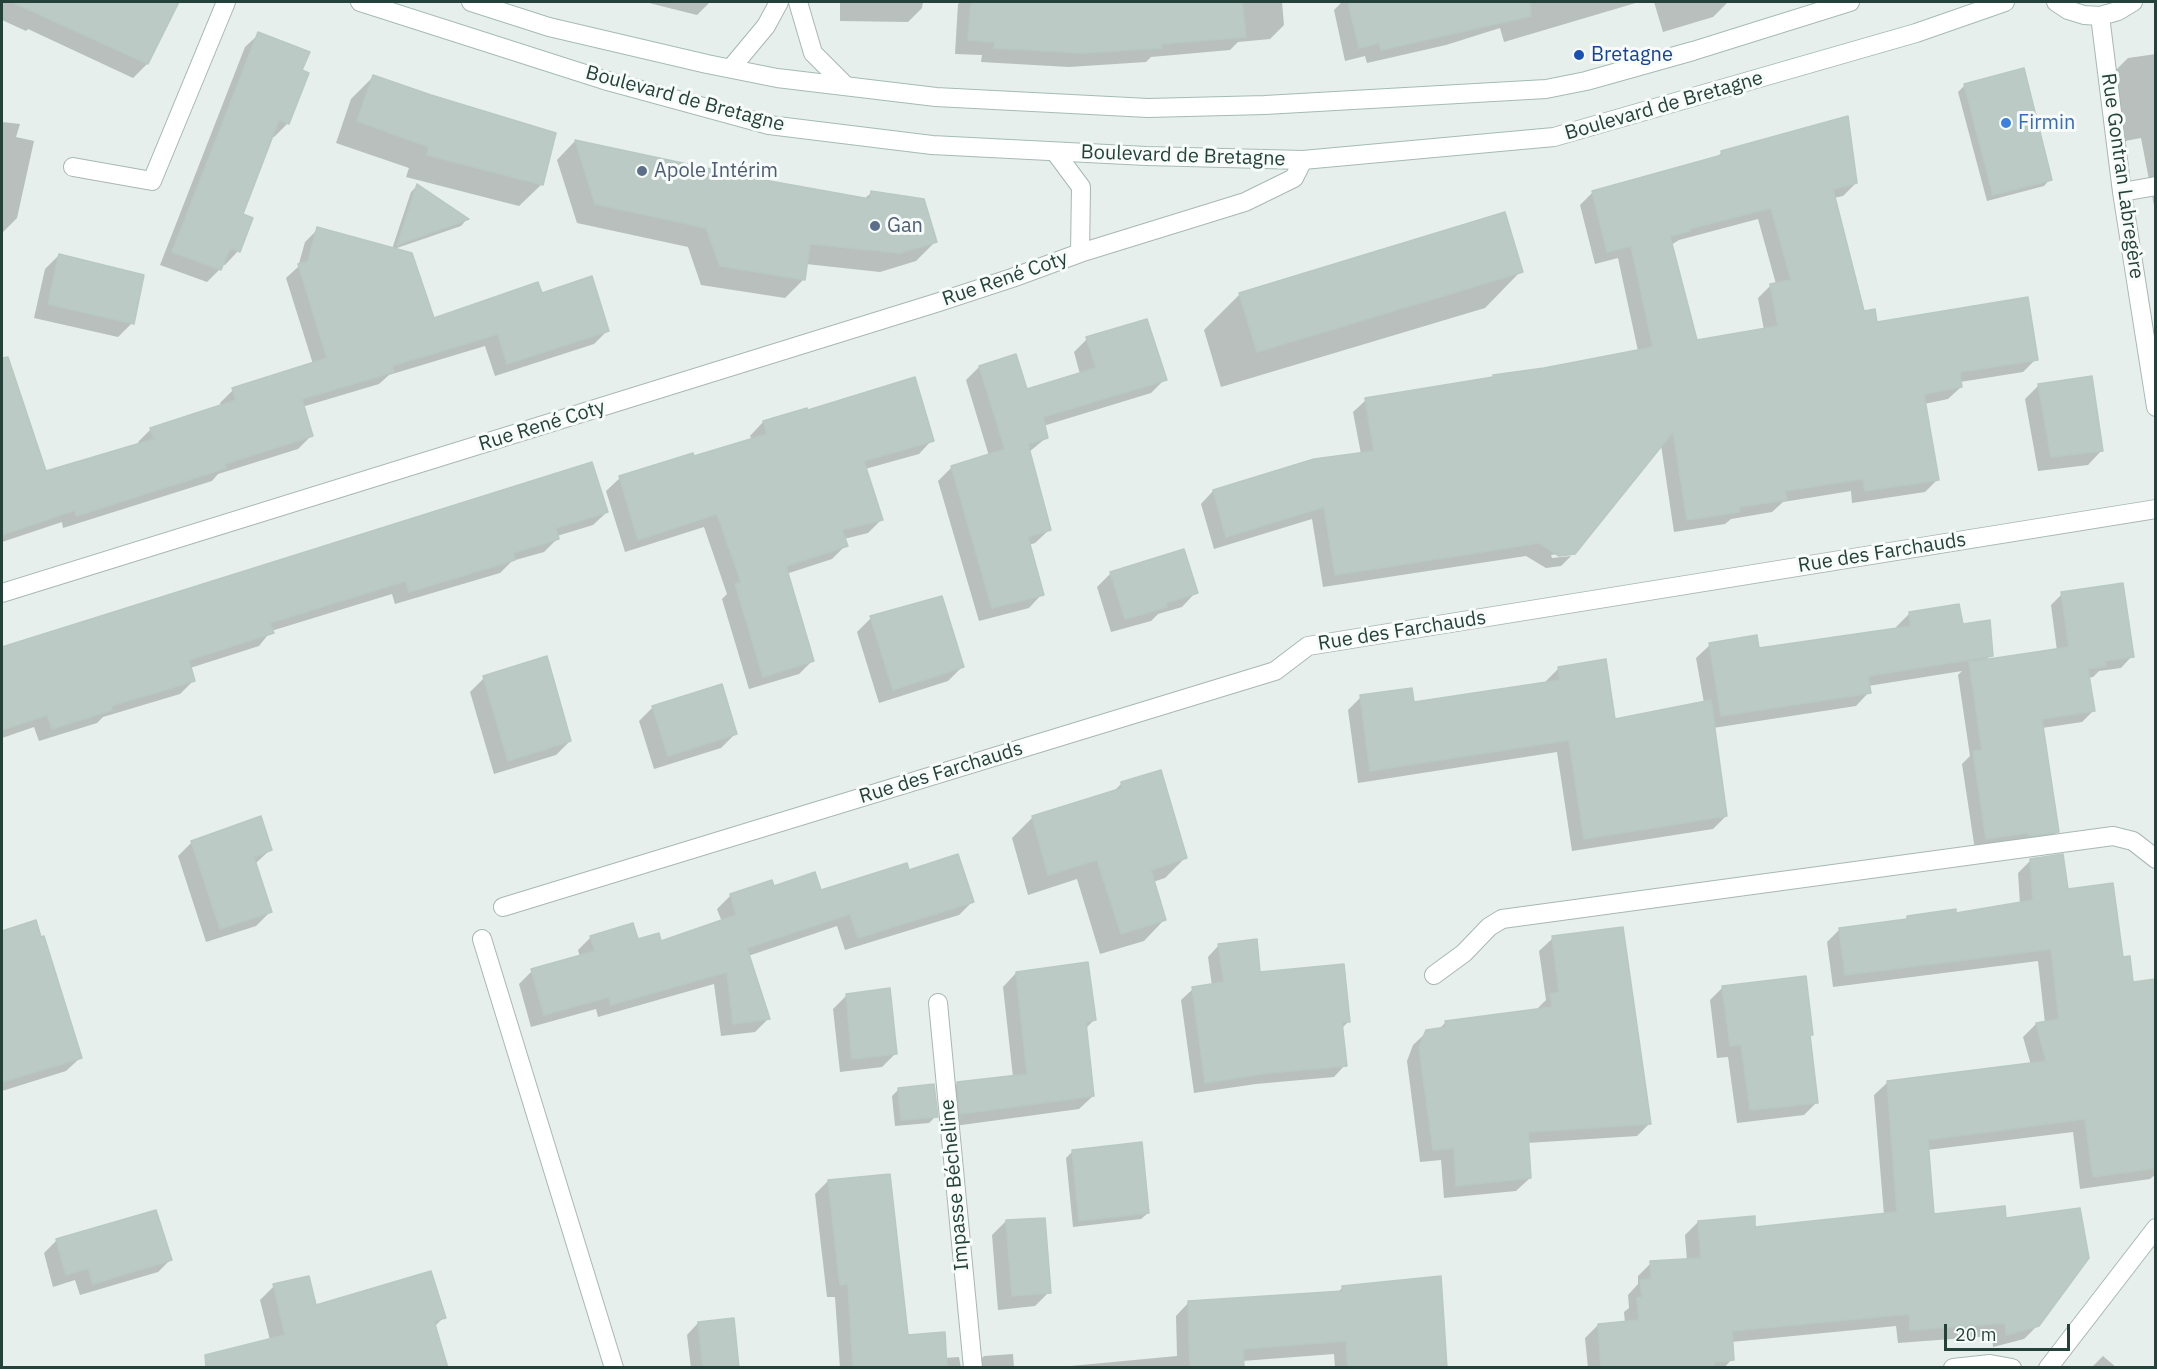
<!DOCTYPE html>
<meta charset="utf-8">
<style>
body{margin:0}
#map{position:relative;width:2157px;height:1369px;overflow:hidden;background:#e6efeb;font-family:"IBM Plex Sans",sans-serif}
canvas{display:block}
.frame{position:absolute;inset:0;border:3px solid #24423a;pointer-events:none}
.scale{position:absolute;left:1944px;top:1324px;width:126px;height:27px;box-sizing:border-box;border:3px solid #24423a;border-top:0;padding-left:8px;font-size:18px;line-height:21px;white-space:nowrap;color:#24423a;-webkit-text-stroke:4px #f7fbf9;paint-order:stroke}
</style>
<div id="map">
<canvas width="2157" height="1369"></canvas>
<div class="frame"></div>
<div class="scale">20 m</div>
</div>
<script>
const ctx = document.querySelector('canvas').getContext('2d');
ctx.lineJoin = 'round';
function fill(path, color) {
  ctx.fillStyle = color;
  ctx.fill(path, 'evenodd');
}
function toPath(rows) {
  const path = new Path2D();
  for (const r of rows) {
    path.moveTo(r[0], r[1]);
    for (let i = 2; i < r.length; i += 2) path.lineTo(r[i], r[i + 1]);
  }
  return path;
}
function stroke(path, color, width, dash) {
  ctx.strokeStyle = color;
  ctx.lineWidth = width;
  ctx.lineCap = dash ? 'butt' : 'round';
  ctx.setLineDash(dash || []);
  ctx.stroke(path);
}
function drawText(font, color, halo, rows, align = 'center') {
  ctx.font = font + ' "IBM Plex Sans",sans-serif';
  ctx.lineWidth = 6;
  ctx.setLineDash([]);
  ctx.textBaseline = 'middle';
  ctx.strokeStyle = halo;
  ctx.fillStyle = color;
  for (const [text, x, y, turn = 0] of rows) {
    ctx.save();
    ctx.translate(x, y);
    ctx.rotate((+turn || 0) * Math.PI / 180);
    ctx.textAlign = isNaN(turn) ? turn : align;
    if (halo) ctx.strokeText(text, 0, 0);
    ctx.fillText(text, 0, 0);
    ctx.restore();
  }
}
fill(toPath([
 [2,2,177,2,147,64,133,78,28,29,26,31,2,20],
 [645,2,710,2,697,15],
 [840,2,923,2,922,8,908,22,840,21],
 [961,2,1041,2,1041,4,1074,2,1282,2,1284,25,1270,39,1238,42,1230,50,1151,57,1146,62,1069,67,981,62,982,55,955,54,958,4],
 [1342,2,1639,2,1504,42,1500,28,1446,45,1367,63,1365,56,1345,61,1334,10],
 [1654,2,1726,2,1727,3,1713,17,1663,32],
 [259,34,300,71,288,123,274,137,271,136,241,215,238,251,225,265,222,264,220,269,207,282,160,265,245,47],
 [2156,54,2156,216,2141,138,2120,142,2108,78,2128,58],
 [373,77,541,185,519,206,406,177,409,168,336,143,351,99],
 [1965,85,2050,179,2044,186,1987,201,1958,92],
 [2,122,20,124,16,137,34,141,17,218,3,232,2,232],
 [575,141,752,179,864,199,871,193,935,242,916,261,880,272,806,264,804,279,785,298,701,285,688,247,577,223,557,160],
 [1722,152,1856,183,1843,196,1834,198,1863,313,1876,323,2036,359,2023,372,1960,382,1961,387,1948,399,1924,404,1938,479,1925,492,1852,503,1851,491,1783,502,1772,512,1731,519,1725,524,1674,532,1661,445,1573,552,1551,555,1552,558,1571,556,1561,566,1546,568,1526,556,1323,587,1312,519,1214,549,1201,504,1213,491,1361,454,1353,412,1366,400,1545,370,1638,351,1618,258,1595,264,1580,205,1593,192,1716,158],
 [1758,219,1776,284,1771,285,1758,298,1764,330,1696,342,1671,245,1679,240],
 [417,186,467,219,461,226,394,249,433,320,541,295,607,331,594,344,495,376,485,346,389,375,379,384,302,407,311,436,298,449,218,474,212,481,63,528,62,522,2,542,2,417,24,410,45,473,139,445,138,442,151,429,221,407,220,403,233,390,313,364,286,278,298,267,305,242,318,229,392,249,411,192],
 [59,255,132,323,118,337,34,318,45,269],
 [1521,271,1485,308,1221,387,1204,330,1240,294],
 [1087,339,1165,379,1151,393,1043,426,1046,438,1029,452,1049,530,1035,543,1029,545,1042,594,1029,608,979,621,938,481,952,467,989,456,966,380,979,367,1026,390,1080,374,1074,352],
 [2039,385,2102,450,2088,465,2038,471,2025,399],
 [763,422,932,440,919,454,865,469,881,520,868,533,844,539,846,545,832,559,786,574,812,661,799,674,749,689,722,599,727,594,704,527,625,552,606,491,620,478,752,440,750,436],
 [591,463,607,512,593,525,557,536,558,538,544,552,512,561,500,573,395,604,392,594,271,631,259,646,190,668,193,681,180,694,103,717,97,723,39,741,34,727,2,738,2,648],
 [1111,573,1196,592,1182,607,1158,614,1151,621,1111,632,1097,587],
 [2062,594,2132,656,2121,668,2099,671,2093,677,2088,678,2093,711,2082,722,2042,728,2058,831,2046,843,1975,850,1962,764,1970,756,1958,675,1962,671,1868,686,1869,692,1856,706,1713,728,1726,816,1713,829,1572,851,1557,752,1358,783,1348,710,1361,697,1413,703,1546,683,1546,681,1559,668,1614,721,1704,703,1696,658,1710,645,1758,650,1897,630,1896,627,1910,613,1961,625,1991,655,1985,661,2057,651,2051,605],
 [871,618,962,667,948,681,879,703,857,632],
 [484,678,570,741,556,755,494,774,470,692],
 [653,707,735,734,721,748,654,769,639,721],
 [1122,783,1186,857,1165,878,1153,882,1164,920,1144,941,1100,954,1077,879,1028,895,1012,838,1033,817,1113,792],
 [192,842,271,849,255,864,270,912,256,926,206,942,178,856],
 [2031,860,2067,891,2122,959,2132,984,2156,981,2156,1174,2150,1179,2080,1189,2073,1132,1927,1150,1933,1216,2005,1219,2038,1325,2024,1339,1993,1347,1992,1336,1898,1343,1896,1326,1731,1342,1732,1359,1724,1368,1588,1368,1585,1338,1598,1325,1625,1323,1624,1312,1629,1308,1628,1295,1638,1284,1638,1276,1651,1263,1687,1261,1685,1235,1698,1222,1754,1228,1884,1215,1874,1095,1888,1082,2031,1065,2023,1037,2036,1024,2045,1023,2038,961,1833,987,1827,942,1840,929,1904,921,1908,917,1955,915,2020,904,2018,873],
 [908,872,972,902,959,915,845,950,837,926,748,956,768,1019,755,1032,721,1036,714,984,598,1017,596,1009,531,1027,519,984,532,971,580,957,578,950,591,937,660,943,722,922,717,909,730,896,771,882,773,888,820,892],
 [35,922,80,1058,66,1071,2,1091,2,933],
 [1553,938,1650,1123,1637,1136,1527,1143,1530,1178,1516,1191,1444,1198,1441,1160,1420,1162,1407,1061,1413,1045,1427,1032,1438,1030,1445,1023,1538,1010,1538,1008,1546,1000,1539,951],
 [1219,945,1259,974,1349,1021,1342,1028,1345,1065,1334,1077,1256,1084,1194,1093,1181,1000,1193,989,1212,986,1208,957],
 [1016,973,1094,1020,1085,1029,1093,1096,1079,1109,947,1127,944,1097,958,1083,1013,1077,1003,987],
 [1723,987,1812,1034,1808,1037,1817,1102,1804,1115,1737,1123,1728,1057,1717,1058,1710,1000],
 [846,996,895,1054,882,1067,840,1072,833,1009],
 [899,1089,936,1116,929,1123,895,1126,892,1096],
 [1073,1151,1148,1213,1141,1219,1073,1227,1066,1158],
 [828,1181,907,1336,945,1358,959,1357,961,1368,840,1368,835,1297,827,1297,815,1194],
 [1006,1221,1049,1292,1035,1306,998,1310,992,1235],
 [56,1241,171,1259,158,1272,80,1295,75,1280,53,1287,44,1253],
 [274,1286,315,1307,444,1317,434,1327,270,1340,260,1300],
 [1343,1287,1446,1368,1335,1368,1334,1354,1242,1361,1242,1368,1049,1368,1177,1356,1176,1316,1189,1302,1337,1293],
 [698,1323,737,1368,691,1368,687,1335],
 [1013,1354,1014,1368,972,1368,984,1356],
 [2103,1356,2117,1368,2091,1368]
]), '#0003');
const building = toPath([
 [12,2,179,2,148,64,12,2],
 [971,2,1242,2,1246,37,1161,44,1162,48,1083,53,994,48,995,42,968,40,971,2],
 [1348,2,1530,2,1531,16,1381,50,1379,43,1359,48,1348,2],
 [258,32,310,52,302,70,309,73,289,124,279,120,243,214,253,218,240,252,230,248,221,270,172,252,258,32],
 [2024,68,2052,180,1993,195,1964,84,2024,68],
 [373,75,431,95,556,133,543,185,427,155,429,147,357,121,373,75],
 [1848,116,1857,183,1833,189,1864,311,1875,309,1877,322,2028,297,2038,360,1960,372,1962,387,1924,394,1939,480,1865,491,1863,479,1785,491,1787,500,1739,507,1740,512,1687,520,1673,432,1575,554,1559,556,1539,543,1335,575,1324,507,1226,537,1213,490,1314,459,1374,451,1365,398,1493,377,1493,375,1544,368,1653,347,1631,246,1607,252,1592,191,1722,155,1721,151,1848,116],
 [1771,208,1791,280,1770,284,1778,326,1697,340,1670,236,1690,231,1689,229,1771,208],
 [575,140,753,178,870,199,871,191,924,199,937,242,900,253,810,244,805,280,720,266,706,228,595,204,575,140],
 [417,184,469,219,397,245,417,184],
 [1505,212,1523,272,1257,352,1239,293,1505,212],
 [317,227,412,253,434,318,538,282,542,293,592,276,609,331,507,364,498,334,392,366,394,372,302,399,313,436,225,464,226,468,161,489,76,516,75,510,2,535,2,358,8,357,46,471,154,439,150,428,236,400,232,388,327,358,298,264,308,261,317,227],
 [59,254,144,275,134,324,48,304,59,254],
 [1147,319,1167,380,1043,417,1048,438,1028,444,1051,530,1028,537,1044,595,992,608,951,466,1005,449,979,366,1016,354,1027,389,1096,368,1086,337,1147,319],
 [2092,376,2103,451,2051,457,2038,384,2092,376],
 [915,377,934,441,864,461,883,520,842,530,848,546,786,566,814,661,763,677,735,584,741,582,717,514,638,540,619,476,693,453,694,456,767,434,763,421,807,408,808,410,915,377],
 [592,462,608,512,556,528,559,539,513,553,515,560,409,592,406,581,270,623,274,633,189,660,195,681,111,706,112,710,52,729,47,715,2,730,2,647,592,462],
 [1184,549,1198,593,1166,603,1167,607,1125,619,1110,572,1184,549],
 [2123,583,2134,657,2105,661,2106,666,2088,669,2095,711,2042,719,2059,832,2029,836,2028,833,1986,839,1973,751,1982,750,1969,662,2069,647,2061,592,2123,583],
 [942,596,964,667,893,690,870,616,942,596],
 [1959,604,1963,624,1990,620,1993,656,1868,676,1871,693,1721,716,1709,643,1757,635,1759,648,1911,626,1909,612,1959,604],
 [547,656,571,741,508,761,483,676,547,656],
 [1606,659,1615,719,1711,700,1727,816,1584,839,1569,740,1370,771,1360,695,1412,688,1414,702,1560,680,1558,667,1606,659],
 [722,684,737,734,668,756,652,706,722,684],
 [1161,770,1187,858,1151,870,1166,920,1121,934,1097,860,1048,875,1032,816,1122,788,1121,782,1161,770],
 [261,816,272,850,254,857,272,912,220,929,191,841,261,816],
 [958,854,974,902,858,938,850,914,747,948,770,1019,733,1024,727,972,611,1005,609,997,544,1015,531,969,595,951,590,936,633,923,638,939,659,933,661,941,736,915,730,894,772,880,774,886,815,872,821,890,907,863,909,870,958,854],
 [2063,854,2068,889,2113,883,2123,957,2130,956,2133,982,2156,979,2156,1168,2093,1177,2085,1119,1928,1140,1934,1214,2005,1206,2006,1218,2080,1208,2089,1258,2039,1326,2006,1335,2005,1323,1910,1330,1909,1314,1732,1331,1734,1360,1714,1362,1715,1368,1601,1368,1598,1324,1639,1320,1637,1298,1642,1297,1640,1280,1651,1279,1650,1261,1701,1258,1698,1221,1755,1216,1755,1227,1897,1212,1887,1081,2046,1061,2036,1023,2059,1019,2051,949,1845,975,1839,928,1907,919,1907,916,1956,909,1956,913,2033,900,2030,859,2063,854],
 [36,920,41,937,44,936,82,1058,2,1082,2,931,36,920],
 [1623,927,1651,1124,1528,1132,1531,1178,1456,1186,1454,1148,1433,1150,1419,1047,1426,1030,1446,1027,1445,1021,1552,1007,1550,994,1559,992,1552,936,1623,927],
 [1257,939,1260,972,1344,964,1350,1022,1342,1022,1347,1066,1268,1073,1205,1083,1192,987,1224,982,1218,944,1257,939],
 [1088,962,1096,1020,1086,1022,1094,1096,960,1114,957,1082,1027,1074,1016,972,1088,962],
 [1806,976,1813,1035,1810,1035,1818,1103,1750,1110,1741,1045,1730,1046,1722,986,1806,976],
 [890,988,897,1054,852,1059,846,994,890,988],
 [934,1084,938,1117,901,1120,898,1088,934,1084],
 [1142,1142,1149,1213,1079,1221,1072,1150,1142,1142],
 [890,1174,908,1335,945,1332,947,1368,853,1368,848,1284,840,1285,828,1180,890,1174],
 [156,1210,172,1260,93,1284,88,1268,66,1275,56,1239,156,1210],
 [1045,1218,1051,1293,1012,1296,1006,1220,1045,1218],
 [431,1271,446,1318,434,1321,448,1368,206,1368,205,1355,285,1335,273,1284,309,1276,316,1305,431,1271],
 [1441,1276,1447,1368,1348,1368,1346,1341,1243,1349,1244,1368,1190,1368,1188,1301,1343,1291,1342,1286,1441,1276],
 [734,1318,739,1368,703,1368,698,1322,734,1318]
]);
fill(building, '#bbcac4');
stroke(building, '#b8c9c2', 1.5);
const street = toPath([
 [798,2,813,53,846,86],
 [2100,16,2122,192,2156,407],
 [731,68,766,26,779,2],
 [1055,152,1081,187,1080,253],
 [73,167,152,181,226,2],
 [2122,192,2156,186],
 [2,593,936,303,1012,278,1080,253,1245,202,1294,178,1303,160],
 [503,907,1275,671,1308,646,2156,509],
 [482,939,614,1368],
 [1434,975,1464,953,1489,927,1502,919,2113,836,2133,841,2156,859],
 [938,1003,973,1368],
 [1953,1368,1990,1364,2012,1368],
 [2048,1368,2156,1228]
]);
const secondary = toPath([
 [360,2,604,80,769,125,932,145,1146,156,1303,160,1554,137,1916,33,2005,2],
 [471,2,549,27,707,64,777,78,936,97,1148,108,1265,105,1546,89,1586,81,1693,51,1850,2],
 [2056,2,2068,10,2084,15,2100,16,2118,11,2133,2]
]);
stroke(street, '#a8b8b2', 20);
stroke(secondary, '#a4bbb3', 20);
stroke(street, '#fff', 18);
stroke(secondary, '#fff', 18);
for (const [x, y, r, color] of [
 [1579,55,6,"#1a4fb4"],
 [2006,123,6,"#3f7fe0"],
 [642,171,6,"#5c6f8a"],
 [875,226,6,"#5c6f8a"]
]) {
  const dot = new Path2D();
  dot.arc(x, y, r, 0, 2 * Math.PI);
  ctx.fillStyle = color;
  ctx.fill(dot);
  stroke(dot, '#f7fbf9', 2);
}
drawText('20px', '#164399', '#f7fbf9', [
 ["Bretagne",1591,55]
], 'left');
drawText('20px', '#24423a', '#f7fbf9', [
 ["Boulevard de Bretagne",685,99,15],
 ["Boulevard de Bretagne",1664,106,-16],
 ["Boulevard de Bretagne",1183,156,2],
 ["Rue Gontran Labregère",2122,176,82],
 ["Rue René Coty",1005,279,-19],
 ["Rue René Coty",542,426,-17],
 ["Rue des Farchauds",1882,553,-9],
 ["Rue des Farchauds",1402,631,-9],
 ["Rue des Farchauds",941,773,-17],
 ["Impasse Bécheline",955,1185,-95]
]);
drawText('20px', '#366cbe', '#f7fbf9', [
 ["Firmin",2018,123]
], 'left');
drawText('20px', '#4e5e75', '#f7fbf9', [
 ["Apole Intérim",654,171],
 ["Gan",887,226]
], 'left');
</script>
